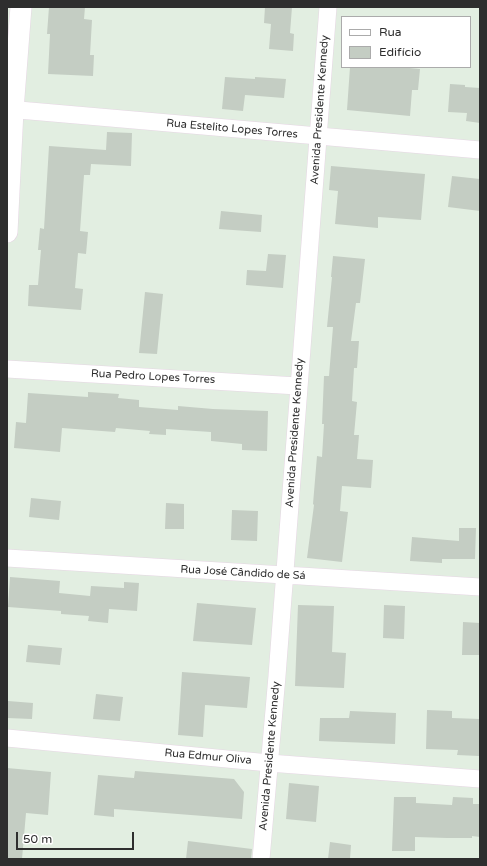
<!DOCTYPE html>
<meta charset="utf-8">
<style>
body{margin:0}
#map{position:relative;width:487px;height:866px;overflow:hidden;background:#e2eee1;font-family:"Varela Round",sans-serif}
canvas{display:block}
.frame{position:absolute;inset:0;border:8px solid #2e2e2e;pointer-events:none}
.legend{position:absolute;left:341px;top:16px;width:130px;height:52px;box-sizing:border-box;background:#fff;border:1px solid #ababab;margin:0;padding:5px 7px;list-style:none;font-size:12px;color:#2e2e2e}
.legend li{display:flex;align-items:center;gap:8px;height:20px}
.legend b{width:20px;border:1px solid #ababab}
.scale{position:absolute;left:16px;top:832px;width:118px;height:18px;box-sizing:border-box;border:2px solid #2e2e2e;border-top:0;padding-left:5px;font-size:12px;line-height:14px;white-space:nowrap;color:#2e2e2e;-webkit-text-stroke:3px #fff;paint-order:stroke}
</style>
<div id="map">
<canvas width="487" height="866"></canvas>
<div class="frame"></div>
<ul class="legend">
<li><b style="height:5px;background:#fff"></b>Rua</li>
<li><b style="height:11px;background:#c4cdc3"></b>Edifício</li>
</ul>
<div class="scale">50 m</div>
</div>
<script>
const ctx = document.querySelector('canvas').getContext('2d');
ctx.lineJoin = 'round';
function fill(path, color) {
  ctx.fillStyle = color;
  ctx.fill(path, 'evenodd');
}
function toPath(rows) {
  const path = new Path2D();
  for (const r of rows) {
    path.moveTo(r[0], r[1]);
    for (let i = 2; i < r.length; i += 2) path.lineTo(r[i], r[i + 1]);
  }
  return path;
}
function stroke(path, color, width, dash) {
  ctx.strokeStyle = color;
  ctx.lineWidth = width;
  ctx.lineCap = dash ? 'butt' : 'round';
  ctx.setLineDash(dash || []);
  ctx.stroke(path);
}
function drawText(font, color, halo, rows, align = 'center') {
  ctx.font = font + ' "Varela Round",sans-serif';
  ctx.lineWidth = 3.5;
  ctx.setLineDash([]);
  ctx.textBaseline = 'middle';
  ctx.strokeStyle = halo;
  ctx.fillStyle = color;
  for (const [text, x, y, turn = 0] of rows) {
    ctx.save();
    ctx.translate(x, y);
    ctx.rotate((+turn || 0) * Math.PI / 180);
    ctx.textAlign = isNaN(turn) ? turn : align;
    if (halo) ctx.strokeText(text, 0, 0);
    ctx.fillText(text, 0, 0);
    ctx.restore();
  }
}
fill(toPath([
 [49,7,85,7,84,19,92,20,90,55,94,55,93,76,48,74,50,34,47,34],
 [265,7,292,7,290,33,294,34,293,51,269,49,271,24,264,23],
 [350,67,399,67,420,69,418,90,412,90,410,116,347,110],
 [225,77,255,79,255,77,286,79,284,98,245,95,243,111,222,109],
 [450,84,465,85,465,87,480,88,480,123,466,121,467,113,448,112],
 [107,132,132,133,131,166,91,164,90,175,84,175,80,231,88,232,86,254,78,253,75,288,83,289,81,310,28,306,29,285,38,285,41,250,38,250,40,228,44,229,49,146,106,150],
 [331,166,425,174,421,220,378,217,378,228,335,224,338,191,329,190],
 [452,176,480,179,480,211,448,207],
 [221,211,262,215,261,232,219,229],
 [268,254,286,255,283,288,246,285,247,270,266,271],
 [333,256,365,259,360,303,356,303,351,341,359,341,357,368,354,368,352,401,357,402,354,435,359,435,357,459,373,460,371,488,342,486,340,511,348,512,342,562,307,558,314,505,313,504,317,456,322,457,324,424,322,424,324,376,329,376,333,327,327,327,332,277,331,277],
 [145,292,163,294,157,354,139,353],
 [88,392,119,394,118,398,139,400,139,407,178,410,178,406,213,409,268,411,267,451,242,450,242,444,211,441,211,432,166,429,166,435,149,434,150,431,116,428,115,432,62,428,60,452,14,448,16,422,26,423,28,393,88,397],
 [31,498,61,501,59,520,29,517],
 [166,503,184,504,184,529,165,529],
 [232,510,258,511,257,541,231,540],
 [459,528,476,528,475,559,442,559,442,563,410,561,412,537,459,541],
 [10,577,60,581,59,593,90,596,91,586,124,588,124,582,139,583,137,611,109,609,108,623,88,621,89,616,61,614,61,611,8,607],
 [197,603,256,608,252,645,193,641],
 [298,605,334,606,332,652,346,653,344,688,295,686],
 [384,605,405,606,404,639,383,638],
 [463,622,480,623,480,655,462,655],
 [28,645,62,648,60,665,26,662],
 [182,672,250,677,247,708,205,705,203,737,178,735],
 [96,694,123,697,120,721,93,719],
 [8,701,33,703,32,719,7,718],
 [427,710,452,711,452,718,480,719,479,756,457,755,458,750,426,749],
 [350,711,396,713,395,744,319,741,320,718,349,718],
 [7,768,51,772,48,815,26,813,22,859,7,859],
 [135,771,234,779,244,792,242,819,114,809,114,817,94,815,98,775,134,778],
 [289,783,319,786,316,822,286,819],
 [394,797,416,797,416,803,452,805,453,797,473,798,473,804,480,804,480,837,472,836,472,838,447,838,415,837,415,851,392,851],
 [188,841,252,849,251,859,186,859],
 [330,842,351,845,350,859,328,859]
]), '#c4cdc3');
const minor = toPath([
 [7,109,480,150],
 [7,369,298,386],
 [7,558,480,587],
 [7,738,269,763,480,779],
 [261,859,277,676,328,7]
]);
const tertiary = toPath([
 [7,232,13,110,21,7]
]);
stroke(minor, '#e5d6e3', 18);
stroke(tertiary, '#e5d6e3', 22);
stroke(minor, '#fff', 17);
stroke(tertiary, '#fff', 21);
drawText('11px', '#2e2e2e', '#fff', [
 ["Avenida Presidente Kennedy",320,110,-86],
 ["Rua Estelito Lopes Torres",232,129,5],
 ["Rua Pedro Lopes Torres",153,377,3],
 ["Avenida Presidente Kennedy",295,433,-86],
 ["Rua José Cândido de Sá",243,573,3],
 ["Avenida Presidente Kennedy",270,756,-85],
 ["Rua Edmur Oliva",208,757,5]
]);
</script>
